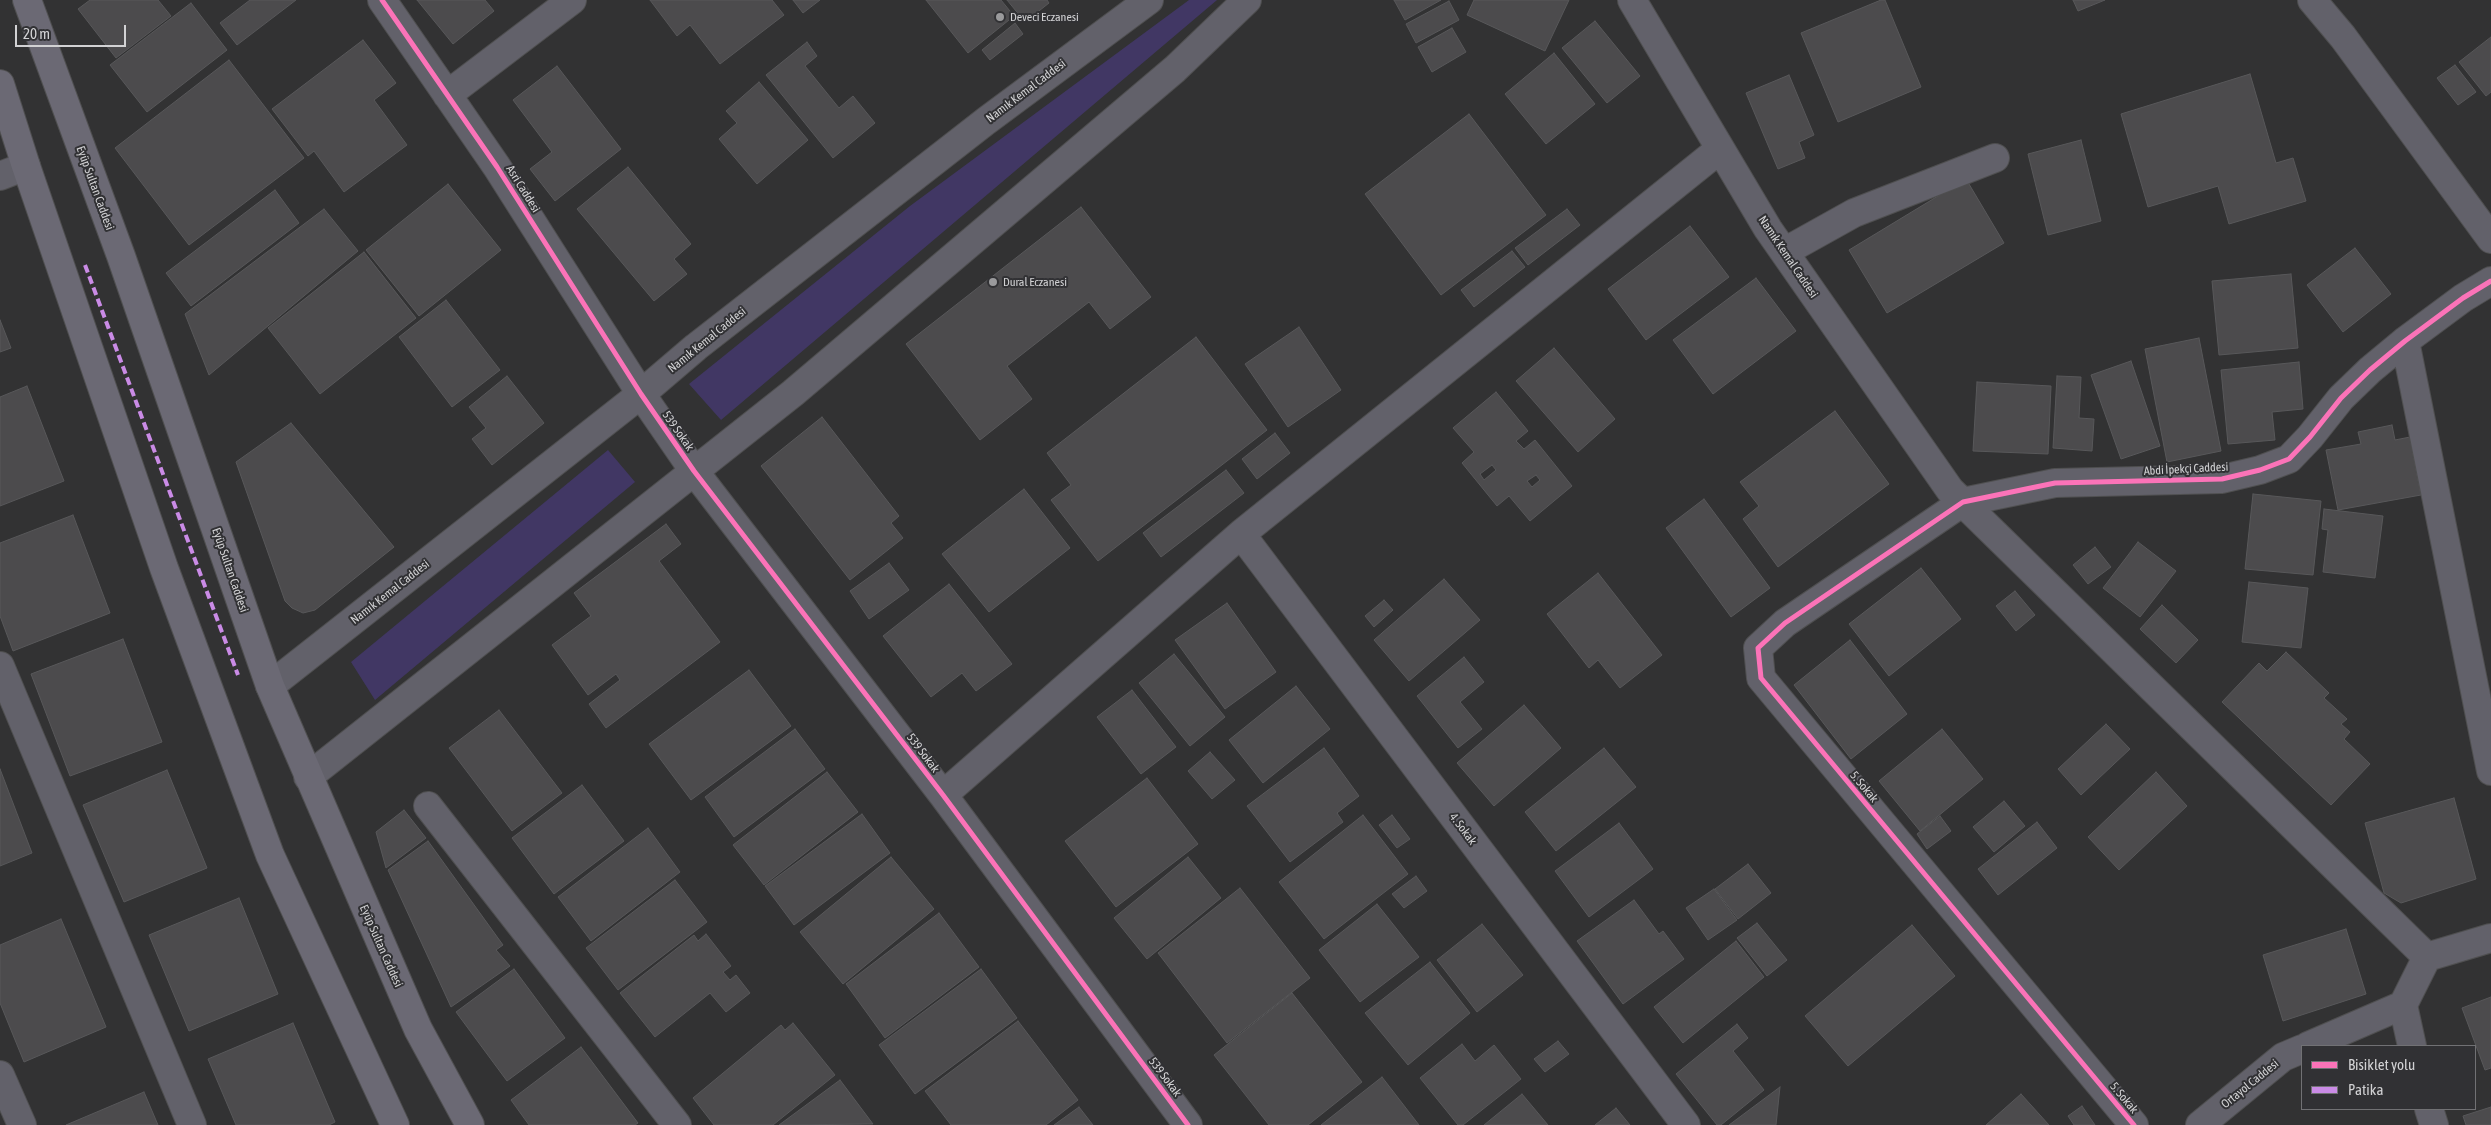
<!DOCTYPE html>
<meta charset="utf-8">
<style>
body{margin:0}
#map{position:relative;width:2491px;height:1125px;overflow:hidden;background:#323233;font-family:"Asap Condensed",sans-serif}
canvas{display:block}
.legend{position:absolute;left:2301px;top:1045px;width:175px;height:65px;box-sizing:border-box;background:#313134;border:1px solid #717174;margin:0;padding:6px 9px;list-style:none;font-size:15px;color:#d2d2d4}
.legend li{display:flex;align-items:center;gap:10px;height:25px}
.legend b{width:25px;border:1px solid #717174}
.scale{position:absolute;left:15px;top:25px;width:111px;height:22px;box-sizing:border-box;border:2px solid #d2d2d4;border-top:0;padding-left:6px;font-size:15px;line-height:18px;white-space:nowrap;color:#d2d2d4;-webkit-text-stroke:4px #313134;paint-order:stroke}
</style>
<div id="map">
<canvas width="2491" height="1125"></canvas>
<ul class="legend">
<li><b style="height:6px;background:#fb73b8"></b>Bisiklet yolu</li>
<li><b style="height:6px;background:#ca8be6"></b>Patika</li>
</ul>
<div class="scale">20 m</div>
</div>
<script>
const ctx = document.querySelector('canvas').getContext('2d');
ctx.lineJoin = 'round';
function fill(path, color) {
  ctx.fillStyle = color;
  ctx.fill(path, 'evenodd');
}
function toPath(rows) {
  const path = new Path2D();
  for (const r of rows) {
    path.moveTo(r[0], r[1]);
    for (let i = 2; i < r.length; i += 2) path.lineTo(r[i], r[i + 1]);
  }
  return path;
}
function stroke(path, color, width, dash) {
  ctx.strokeStyle = color;
  ctx.lineWidth = width;
  ctx.lineCap = dash ? 'butt' : 'round';
  ctx.setLineDash(dash || []);
  ctx.stroke(path);
}
function drawText(font, color, halo, rows, align = 'center') {
  ctx.font = font + ' "Asap Condensed",sans-serif';
  ctx.lineWidth = 4;
  ctx.setLineDash([]);
  ctx.textBaseline = 'middle';
  ctx.strokeStyle = halo;
  ctx.fillStyle = color;
  for (const [text, x, y, turn = 0] of rows) {
    ctx.save();
    ctx.translate(x, y);
    ctx.rotate((+turn || 0) * Math.PI / 180);
    ctx.textAlign = isNaN(turn) ? turn : align;
    if (halo) ctx.strokeText(text, 0, 0);
    ctx.fillText(text, 0, 0);
    ctx.restore();
  }
}
fill(toPath([
 [1189,0,1217,0,721,420,689,384,910,206],
 [608,450,635,482,375,700,351,662]
]), '#413764');
const building = toPath([
 [90,0,158,0,171,16,116,58,78,9,90,0],
 [250,0,296,0,237,45,220,23,250,0],
 [417,0,485,0,494,11,453,44,417,0],
 [650,0,772,0,784,15,720,64,690,25,677,36,650,0],
 [793,0,820,0,803,13,793,0],
 [926,0,1001,0,1014,16,968,53,926,0],
 [1007,0,1047,0,1049,3,1025,22,1007,0],
 [1394,0,1441,0,1405,20,1394,0],
 [1474,0,1569,0,1545,51,1467,15,1474,0],
 [1881,0,1885,0,1921,87,1838,122,1801,33,1881,0],
 [2073,0,2105,0,2078,11,2073,0],
 [1449,1,1459,20,1416,43,1406,24,1449,1],
 [191,3,227,50,147,112,110,65,191,3],
 [1595,21,1640,76,1607,103,1562,48,1595,21],
 [1015,23,1023,34,990,60,982,50,1015,23],
 [1452,28,1466,52,1432,72,1418,47,1452,28],
 [2491,37,2491,92,2486,96,2459,62,2491,37],
 [363,40,396,83,374,100,407,145,344,192,314,151,308,156,272,109,363,40],
 [807,42,817,56,805,66,839,108,853,96,875,123,833,158,766,75,807,42],
 [1554,53,1595,104,1546,144,1505,94,1554,53],
 [229,60,304,158,189,245,115,148,229,60],
 [2455,65,2476,92,2458,105,2437,78,2455,65],
 [557,66,621,149,555,201,530,169,552,152,513,100,557,66],
 [2250,74,2276,163,2293,158,2306,201,2229,224,2218,186,2148,207,2121,114,2250,74],
 [1789,75,1814,135,1799,142,1805,158,1778,169,1746,93,1789,75],
 [759,82,808,140,757,184,719,139,737,123,726,111,759,82],
 [1469,114,1546,215,1441,295,1365,194,1469,114],
 [2081,140,2101,221,2048,235,2028,154,2081,140],
 [628,167,691,244,674,259,687,274,654,301,577,209,628,167],
 [1966,179,2004,243,1887,313,1849,250,1966,179],
 [448,184,501,250,419,316,366,250,448,184],
 [275,190,299,223,191,306,166,273,275,190],
 [1081,207,1151,297,1110,329,1089,302,1007,366,1032,399,980,440,906,344,1081,207],
 [324,209,358,251,209,375,185,314,324,209],
 [1567,209,1580,225,1528,265,1515,248,1567,209],
 [1690,226,1729,277,1646,340,1608,289,1690,226],
 [2355,248,2391,294,2343,332,2307,285,2355,248],
 [1512,251,1525,267,1474,307,1461,290,1512,251],
 [364,252,416,318,320,394,268,328,364,252],
 [2291,274,2298,348,2219,355,2212,281,2291,274],
 [1756,278,1796,331,1713,394,1673,340,1756,278],
 [446,300,500,370,452,407,399,337,446,300],
 [0,320,11,348,0,352,0,320],
 [1299,327,1341,390,1288,427,1245,364,1299,327],
 [1196,337,1267,430,1098,561,1051,500,1071,485,1047,453,1196,337],
 [2199,338,2221,451,2167,462,2145,349,2199,338],
 [1554,348,1615,419,1578,452,1516,381,1554,348],
 [2131,361,2160,446,2121,459,2091,375,2131,361],
 [2299,362,2303,409,2272,412,2275,440,2228,444,2221,370,2299,362],
 [507,376,544,423,492,465,472,439,486,428,469,407,507,376],
 [2057,376,2081,377,2079,418,2094,419,2092,451,2053,448,2057,376],
 [1977,382,2051,386,2048,454,1973,451,1977,382],
 [27,386,64,481,0,506,0,397,27,386],
 [1496,392,1528,431,1516,441,1524,449,1535,440,1572,486,1530,521,1509,496,1497,506,1462,463,1474,452,1453,428,1496,392],
 [1492,465,1496,470,1484,480,1480,474,1492,465],
 [1536,475,1540,480,1532,487,1527,481,1536,475],
 [1835,411,1889,484,1778,567,1743,519,1759,506,1740,482,1835,411],
 [822,417,899,516,891,523,903,538,850,580,761,466,822,417],
 [291,423,394,547,315,610,303,613,292,608,285,601,236,462,291,423],
 [2392,425,2395,440,2410,437,2421,495,2338,510,2326,450,2361,444,2358,432,2392,425],
 [1275,433,1290,453,1257,479,1242,459,1275,433],
 [1226,470,1244,493,1161,557,1143,533,1226,470],
 [1024,489,1070,548,989,612,942,554,1024,489],
 [2253,494,2321,501,2313,575,2245,569,2253,494],
 [1704,499,1770,588,1731,617,1666,528,1704,499],
 [2324,509,2383,516,2375,578,2323,572,2328,530,2322,529,2324,509],
 [73,515,110,613,13,651,0,616,0,543,73,515],
 [666,524,681,544,659,561,720,642,606,728,589,704,620,680,616,674,588,695,552,645,591,616,574,593,666,524],
 [2138,542,2176,571,2140,617,2103,588,2138,542],
 [2095,547,2111,567,2088,584,2073,565,2095,547],
 [889,563,909,590,869,619,850,591,889,563],
 [1921,568,1961,619,1889,676,1849,624,1921,568],
 [1598,573,1662,655,1620,688,1598,660,1589,668,1547,614,1598,573],
 [1444,579,1480,620,1409,681,1374,640,1444,579],
 [2249,582,2308,588,2301,648,2242,642,2249,582],
 [949,584,1012,664,976,691,962,673,931,697,883,636,949,584],
 [2015,591,2035,615,2016,631,1996,606,2015,591],
 [1384,600,1393,610,1374,627,1365,616,1384,600],
 [1227,603,1276,672,1225,709,1175,640,1227,603],
 [2162,605,2198,640,2176,663,2140,629,2162,605],
 [123,639,162,742,70,776,31,674,123,639],
 [1850,640,1907,714,1851,759,1794,685,1850,640],
 [2286,652,2329,693,2324,698,2347,719,2341,724,2350,732,2344,739,2370,764,2331,805,2222,702,2259,663,2267,671,2286,652],
 [1174,654,1225,717,1190,746,1139,683,1174,654],
 [1464,657,1484,682,1460,702,1482,729,1458,748,1417,696,1464,657],
 [749,670,791,726,691,800,649,744,749,670],
 [1296,686,1330,729,1263,783,1229,740,1296,686],
 [1132,690,1176,747,1141,774,1097,717,1132,690],
 [1524,705,1561,748,1494,806,1457,763,1524,705],
 [499,710,562,793,512,831,449,748,499,710],
 [2106,724,2130,749,2081,795,2058,769,2106,724],
 [795,729,825,769,734,837,705,797,795,729],
 [1942,729,1983,779,1920,831,1879,781,1942,729],
 [1324,748,1359,796,1337,813,1343,822,1290,862,1247,806,1324,748],
 [1604,748,1636,787,1556,851,1525,812,1604,748],
 [1210,752,1235,780,1212,799,1188,771,1210,752],
 [0,769,32,853,0,866,0,769],
 [167,770,207,868,124,902,83,805,167,770],
 [827,772,858,812,764,885,733,845,827,772],
 [2156,772,2187,806,2119,870,2088,837,2156,772],
 [1147,778,1198,844,1116,907,1065,841,1147,778],
 [582,785,624,841,554,894,512,838,582,785],
 [2454,798,2476,879,2401,903,2384,893,2365,823,2454,798],
 [2004,801,2025,826,1994,852,1973,827,2004,801],
 [404,810,426,838,386,868,376,832,404,810],
 [862,814,890,853,794,925,765,886,862,814],
 [1363,815,1408,874,1324,939,1279,882,1363,815],
 [1392,815,1410,839,1397,848,1379,825,1392,815],
 [1940,816,1951,831,1927,849,1917,834,1940,816],
 [2037,822,2057,848,1998,895,1978,869,2037,822],
 [1619,823,1653,869,1589,917,1555,871,1619,823],
 [648,828,680,872,591,941,558,897,648,828],
 [428,841,503,945,496,950,510,966,451,1007,388,870,428,841],
 [891,857,934,909,843,984,800,932,891,857],
 [1188,857,1221,898,1147,959,1114,918,1188,857],
 [1748,864,1771,893,1738,919,1715,889,1748,864],
 [1416,876,1427,891,1404,908,1392,894,1416,876],
 [675,880,707,922,618,990,586,948,675,880],
 [1240,888,1310,978,1227,1043,1158,953,1240,888],
 [1714,889,1737,920,1708,940,1686,908,1714,889],
 [239,898,278,994,189,1031,149,935,239,898],
 [1634,900,1659,934,1663,931,1684,959,1623,1004,1577,941,1634,900],
 [1377,904,1419,957,1360,1002,1319,950,1377,904],
 [939,913,979,967,885,1038,846,984,939,913],
 [61,919,106,1027,24,1062,0,1003,0,945,61,919],
 [1757,923,1787,960,1767,976,1737,938,1757,923],
 [1482,924,1523,975,1477,1012,1437,960,1482,924],
 [1912,925,1955,976,1848,1066,1805,1016,1912,925],
 [2346,929,2366,994,2283,1021,2263,955,2346,929],
 [706,934,731,966,723,972,730,980,736,975,750,993,726,1012,710,993,655,1037,620,993,694,935,698,941,706,934],
 [1736,941,1764,977,1683,1043,1654,1007,1736,941],
 [1430,962,1470,1013,1408,1065,1365,1013,1430,962],
 [514,969,565,1038,507,1081,456,1012,514,969],
 [981,969,1017,1018,915,1094,879,1045,981,969],
 [1292,993,1362,1082,1308,1125,1269,1125,1214,1055,1292,993],
 [2491,997,2491,1068,2485,1070,2462,1008,2491,997],
 [1018,1021,1078,1100,1046,1125,951,1125,925,1091,1018,1021],
 [293,1023,335,1122,329,1125,236,1125,208,1059,293,1023],
 [793,1023,835,1075,773,1125,714,1125,693,1098,781,1025,785,1030,793,1023],
 [1737,1024,1748,1038,1733,1051,1764,1090,1721,1125,1717,1125,1676,1074,1737,1024],
 [1558,1041,1569,1054,1545,1072,1534,1059,1558,1041],
 [1462,1044,1475,1061,1494,1045,1521,1079,1463,1125,1458,1125,1420,1078,1462,1044],
 [581,1047,638,1123,635,1125,529,1125,511,1100,581,1047],
 [1382,1077,1419,1125,1321,1125,1382,1077],
 [840,1080,873,1124,779,1125,840,1080],
 [1780,1087,1776,1125,1729,1125,1780,1087],
 [144,1092,158,1125,66,1125,144,1092],
 [1522,1094,1548,1125,1484,1125,1522,1094],
 [2021,1094,2049,1125,1986,1125,2021,1094],
 [2082,1106,2095,1125,2074,1125,2068,1116,2082,1106],
 [1079,1107,1093,1125,1054,1125,1079,1107],
 [2491,1107,2491,1125,2466,1125,2463,1116,2491,1107],
 [1616,1108,1630,1125,1595,1125,1616,1108]
]);
fill(building, '#4c4b4d');
stroke(building, '#58585a', 1);
const minor = toPath([
 [382,0,497,167,641,394,694,471,943,795,1188,1125],
 [1632,0,1768,229,1950,490,2427,957],
 [2312,0,2343,37,2491,239],
 [447,95,572,0],
 [0,176,26,166],
 [1784,252,1854,213,1995,158],
 [2405,341,2491,771],
 [1241,534,1686,1125],
 [0,666,192,1125],
 [270,686,641,394,696,347,986,121,1149,0],
 [308,777,793,393,1175,69,1247,0],
 [943,795,1241,534,1720,149],
 [428,806,677,1125],
 [2403,1005,2412,1046],
 [2308,1046,2403,1005,2427,957,2491,938],
 [0,1075,22,1125],
 [2429,1109,2434,1125],
 [2134,1125,1761,678,1758,648,1785,623,1963,502,2055,483,2222,479,2260,470,2289,459,2310,437,2341,398,2370,370,2405,341,2463,298,2491,281],
 [2200,1125,2283,1057,2302,1049]
]);
const major = toPath([
 [27,0,121,256,270,686,418,1029,470,1125],
 [0,84,26,166,164,568,270,855,395,1125]
]);
stroke(minor, '#4f4f50', 30);
stroke(major, '#4f4f50', 30);
stroke(minor, '#62616a', 28);
stroke(major, '#6b6974', 28);
stroke(toPath([
 [85,265,238,675]
]), '#ca8be6', 4, [8, 4]);
stroke(toPath([
 [382,0,497,167,641,394,694,471,943,795,1188,1125],
 [2134,1125,1761,678,1758,648,1785,623,1963,502,2055,483,2222,479,2260,470,2289,459,2310,437,2341,398,2370,370,2405,341,2463,298,2491,281]
]), '#fb73b8', 5);
for (const [x, y, r, color] of [
 [1000,17,5,"#9a9a9c"],
 [993,282,5,"#9a9a9c"]
]) {
  const dot = new Path2D();
  dot.arc(x, y, r, 0, 2 * Math.PI);
  ctx.fillStyle = color;
  ctx.fill(dot);
  stroke(dot, '#313134', 2);
}
drawText('12px', '#d2d2d4', '#313134', [
 ["Deveci Eczanesi",1010,17],
 ["Dural Eczanesi",1003,282]
], 'left');
drawText('12px', '#d2d2d4', '#313134', [
 ["Namık Kemal Caddesi",1026,91,-37],
 ["Eyüp Sultan Caddesi",95,188,70],
 ["Asri Caddesi",523,189,58],
 ["Namık Kemal Caddesi",1788,257,56],
 ["Namık Kemal Caddesi",707,340,-39],
 ["539 Sokak",678,431,55],
 ["Abdi İpekçi Caddesi",2186,469,-3],
 ["Eyüp Sultan Caddesi",230,570,71],
 ["Namık Kemal Caddesi",390,592,-38],
 ["539 Sokak",923,753,53],
 ["5. Sokak",1864,787,50],
 ["4. Sokak",1463,829,53],
 ["Eyüp Sultan Caddesi",381,946,66],
 ["539 Sokak",1165,1077,53],
 ["Ortayol Caddesi",2250,1084,-39],
 ["5. Sokak",2124,1098,50]
]);
</script>
